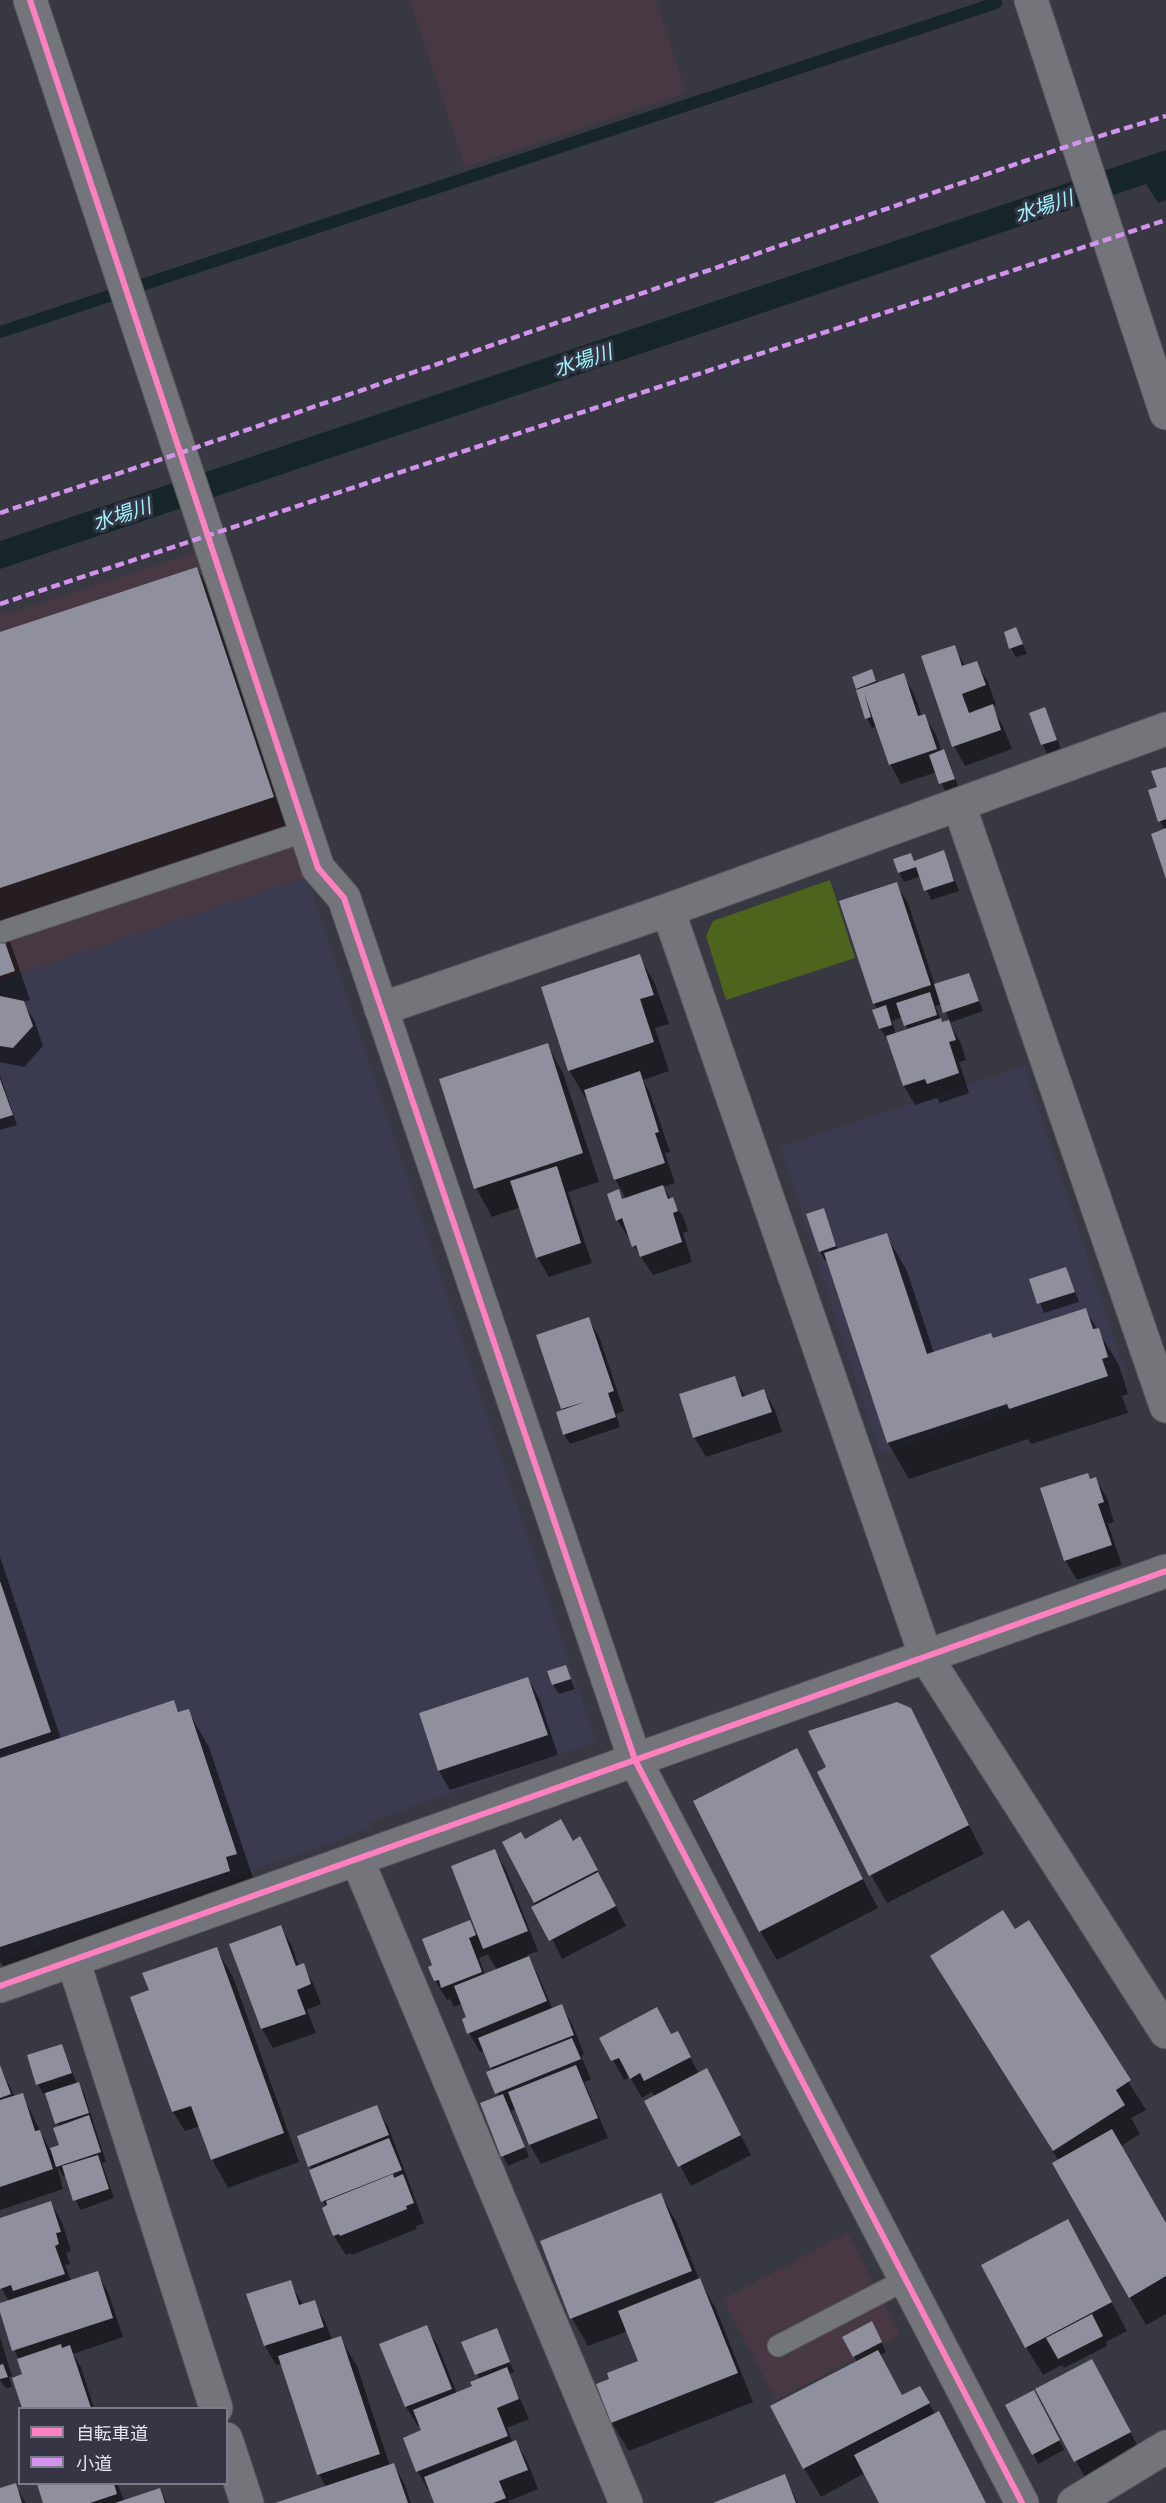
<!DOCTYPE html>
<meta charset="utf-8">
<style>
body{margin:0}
#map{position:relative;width:1166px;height:2503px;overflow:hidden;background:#383842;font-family:Lato,"Noto Sans JP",sans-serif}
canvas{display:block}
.legend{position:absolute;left:18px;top:2407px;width:210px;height:78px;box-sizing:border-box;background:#353545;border:2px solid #7b7b89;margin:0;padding:8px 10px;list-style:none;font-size:18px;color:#e4e4ee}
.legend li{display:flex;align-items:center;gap:12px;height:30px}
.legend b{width:30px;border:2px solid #7b7b89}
</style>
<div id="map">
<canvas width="1166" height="2503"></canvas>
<ul class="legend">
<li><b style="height:8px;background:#ff80c0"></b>自転車道</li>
<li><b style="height:8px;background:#d193ec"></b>小道</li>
</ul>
</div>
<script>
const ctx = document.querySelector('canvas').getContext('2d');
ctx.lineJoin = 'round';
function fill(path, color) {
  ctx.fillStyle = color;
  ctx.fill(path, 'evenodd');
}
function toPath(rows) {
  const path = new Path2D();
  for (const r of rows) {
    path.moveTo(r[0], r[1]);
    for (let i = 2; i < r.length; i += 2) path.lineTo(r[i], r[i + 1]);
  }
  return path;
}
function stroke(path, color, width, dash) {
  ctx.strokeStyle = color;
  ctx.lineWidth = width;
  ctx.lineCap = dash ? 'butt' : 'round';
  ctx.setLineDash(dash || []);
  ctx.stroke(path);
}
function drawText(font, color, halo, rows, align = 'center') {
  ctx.font = font + ' Lato,"Noto Sans JP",sans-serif';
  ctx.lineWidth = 6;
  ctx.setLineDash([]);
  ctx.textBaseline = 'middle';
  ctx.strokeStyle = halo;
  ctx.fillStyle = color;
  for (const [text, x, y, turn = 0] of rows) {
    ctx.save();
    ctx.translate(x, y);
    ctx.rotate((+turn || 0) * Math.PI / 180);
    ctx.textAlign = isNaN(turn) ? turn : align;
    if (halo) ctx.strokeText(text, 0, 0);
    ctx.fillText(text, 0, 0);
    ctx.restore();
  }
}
fill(toPath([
 [307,877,596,1742,369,1822,371,1828,0,1960,0,980],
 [1025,1066,1126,1374,881,1454,780,1147]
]), '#3b3b4f');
fill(toPath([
 [410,0,656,0,686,93,465,167],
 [200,551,307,877,0,980,0,616],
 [848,2233,900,2335,776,2400,723,2299]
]), '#483843');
fill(toPath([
 [830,880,855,958,726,1000,706,936,713,921]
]), '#4e641c');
fill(toPath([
 [1166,150,1166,200,1158,203,1146,184,0,569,0,541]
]), '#162628');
fill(toPath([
 [197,568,213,597,289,826,3,921,30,1000,23,1002,35,1022,43,1046,24,1067,0,1062,0,633],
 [1016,629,1027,654,1016,657,1011,648],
 [954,647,965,666,976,663,988,682,996,705,992,707,1003,726,1012,749,965,766,954,746],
 [872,671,878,684,903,675,914,694,922,716,924,715,936,735,942,752,944,751,949,761,959,789,946,793,937,772,901,784,890,764,877,726,872,728,867,718,854,678],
 [1045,709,1061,749,1047,754,1031,714],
 [1166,768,1166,875,1165,830,1160,821,1158,788],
 [944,852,959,891,931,900,921,876,904,882,899,872,910,855,915,862],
 [896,884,908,903,935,986,969,975,983,1011,949,1023,960,1041,966,1060,959,1062,969,1093,940,1103,937,1098,915,1105,904,1086,888,1037,886,1038,880,1028,878,1010,874,1003],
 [942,1004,950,1021,943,1024,935,1006],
 [902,1017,908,1030,896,1034,892,1021],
 [639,956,655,984,669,1024,655,1028,669,1071,643,1080,650,1093,670,1152,665,1153,675,1183,663,1187,684,1218,688,1231,683,1233,692,1262,653,1275,617,1220,618,1191,623,1200,626,1199,615,1179,588,1098,586,1099,569,1070],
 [547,1045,563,1073,599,1182,568,1192,592,1263,549,1277,537,1257,521,1207,492,1217,476,1188],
 [0,1075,17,1125,0,1130],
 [823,1210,838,1250,886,1235,907,1271,934,1353,993,1340,1085,1309,1119,1365,1128,1394,1122,1396,1128,1413,1031,1444,1028,1439,909,1479,888,1443,827,1260,825,1261,820,1251],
 [1066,1269,1079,1302,1044,1313,1031,1280],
 [589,1319,600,1339,624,1411,616,1414,620,1427,570,1444,564,1434,562,1408],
 [734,1378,746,1397,764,1391,775,1410,782,1432,706,1457,694,1437],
 [1087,1474,1091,1480,1095,1478,1107,1498,1114,1522,1108,1524,1122,1565,1077,1580,1065,1560],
 [0,1557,61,1739,173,1702,180,1713,188,1711,209,1747,257,1890,14,1985,0,1961],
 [565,1667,575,1689,559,1694,553,1685],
 [528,1679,539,1698,558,1755,450,1790,439,1771,421,1714],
 [909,1710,984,1854,887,1903,871,1875,828,1768],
 [796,1750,878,1908,777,1960,760,1931],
 [573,1842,591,1858,626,1926,562,1959,504,1843],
 [495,1851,506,1870,538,1951,527,1955,539,1977,553,2010,562,2006,573,2026,584,2054,581,2056,591,2079,584,2082,608,2138,541,2164,530,2145,516,2109,511,2111,529,2157,508,2166,503,2156,499,2097,493,2071,484,2051,480,2052,469,2033,468,2018,463,2003,454,2007,450,1999,447,2000,435,1980,469,1922,480,1940,481,1939],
 [488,1954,497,1970,485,1975,479,1958],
 [1028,1922,1146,2110,1131,2118,1140,2134,1121,2146,1166,2226,1166,2314,1146,2325,1054,2164,1059,2161,932,1957,1014,1931],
 [280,1927,292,1946,299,1967,303,1965,314,1985,321,2004,307,2010,316,2033,273,2048,262,2029,231,1945],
 [216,1948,233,1977,299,2162,228,2188,212,2159,200,2126,185,2131,173,2112,132,1998,147,1992],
 [672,2036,688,2053,699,2074,717,2090,751,2155,691,2186,646,2101,655,2097,652,2092,642,2098,630,2077,624,2080,601,2038],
 [62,2045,77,2084,79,2084,84,2093,106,2162,102,2163,114,2198,80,2210,67,2175,63,2176,57,2166,63,2189,0,2210,0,2067,15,2097,22,2095,50,2150,61,2146,59,2127,46,2093,43,2094,38,2084],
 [376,2107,388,2126,424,2223,416,2226,417,2229,352,2255,351,2253,346,2255,334,2236,324,2209,326,2208,299,2137],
 [661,2195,677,2223,699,2279,716,2309,753,2402,629,2451,612,2423,598,2385,611,2380,640,2362,628,2331,588,2346,572,2318],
 [51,2203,62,2222,71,2251,66,2253,70,2264,65,2265,71,2281,97,2273,108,2292,123,2337,73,2354,81,2367,94,2408,24,2408,14,2379,24,2375,0,2308,0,2305,9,2302,0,2285,0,2220],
 [1084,2250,1127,2331,1106,2342,1107,2346,1064,2368,1062,2365,1043,2375,1026,2347],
 [290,2282,303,2305,314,2302,325,2321,332,2340,340,2338,357,2366,390,2466,394,2465,405,2485,411,2503,279,2503,326,2487,319,2474,282,2364,276,2365,265,2346,248,2295],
 [426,2327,438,2346,457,2394,474,2387,480,2380,463,2343,496,2330,514,2372,509,2374,529,2419,507,2428,513,2443,516,2442,527,2461,538,2489,509,2501,509,2503,436,2503,431,2491,429,2491,418,2472,405,2439,423,2431,421,2425,418,2426,406,2407,381,2344],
 [877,2332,886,2352,880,2355,903,2397,920,2388,935,2414,938,2413,986,2503,881,2503,865,2473,821,2497,804,2468,857,2362,844,2337],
 [0,2337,12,2376,9,2377,12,2387,6,2388,0,2380],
 [1103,2381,1141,2452,1087,2481,1037,2390],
 [1039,2402,1064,2450,1038,2464,1033,2454],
 [784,2476,798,2503,717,2503],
 [39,2484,121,2484,118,2485,124,2501,159,2489,167,2503,45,2503],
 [15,2485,26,2503,0,2503,0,2489]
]), '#0007');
stroke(toPath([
 [139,286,996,3],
 [0,332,112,295]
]), '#162628', 12);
fill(toPath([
 [197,567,274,797,0,888,0,632],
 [1016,627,1023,644,1009,649,1004,632],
 [955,645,962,666,977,661,986,685,962,694,969,713,993,704,1001,730,952,747,921,656],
 [872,669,876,681,856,689,852,677],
 [904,673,918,716,925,714,937,749,889,765,864,693,871,717,865,719,856,690],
 [1045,707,1057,740,1041,745,1029,713],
 [944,749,955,779,939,784,929,755],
 [1166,767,1166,819,1158,822,1148,790,1157,787,1151,771],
 [1166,828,1166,879,1151,834],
 [944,850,954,881,924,891,916,867,898,873,893,859,911,853,914,861],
 [897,882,931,985,873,1004,839,901],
 [0,928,15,971,0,976],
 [640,954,654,995,640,999,654,1042,568,1071,541,987],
 [969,973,979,1001,943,1013,934,984],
 [930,992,937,1015,904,1026,896,1003],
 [0,996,24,1001,33,1026,13,1048,0,1046],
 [886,1005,892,1025,879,1029,872,1010],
 [941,1018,942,1022,949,1020,956,1040,949,1042,959,1073,927,1084,925,1079,903,1086,886,1036],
 [548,1043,583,1153,474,1189,439,1079],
 [640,1071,659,1132,655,1133,665,1163,614,1180,584,1090],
 [0,1079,13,1115,0,1119],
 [557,1166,581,1243,536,1258,510,1181],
 [663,1185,668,1199,673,1197,678,1211,673,1213,682,1242,640,1257,636,1245,632,1247,622,1218,616,1221,607,1194,619,1189,622,1199],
 [824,1208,836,1246,819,1252,806,1214],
 [887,1233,927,1354,991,1333,993,1338,1086,1308,1093,1329,1099,1328,1108,1357,1102,1359,1108,1376,1009,1409,1007,1404,887,1443,824,1253],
 [1066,1267,1075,1292,1037,1304,1029,1279],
 [589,1317,614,1391,608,1393,616,1417,563,1435,556,1412,585,1402,561,1409,536,1335],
 [735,1376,742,1397,764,1389,772,1412,693,1438,679,1394],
 [1088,1473,1090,1479,1096,1477,1104,1502,1098,1504,1112,1545,1064,1561,1040,1488],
 [0,1581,51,1732,0,1749],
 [566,1665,571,1679,552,1685,547,1671],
 [528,1677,548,1735,438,1771,419,1713],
 [174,1700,178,1712,189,1709,237,1854,226,1857,230,1871,0,1947,0,1758],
 [897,1702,911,1708,969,1825,869,1876,817,1772,826,1767,808,1731],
 [797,1748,863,1879,759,1932,693,1801],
 [561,1819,573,1841,580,1836,598,1870,534,1903,502,1842,521,1832,525,1839],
 [495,1849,528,1931,483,1949,451,1866],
 [598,1872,616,1906,549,1941,531,1907],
 [1003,1910,1015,1929,1029,1920,1131,2080,1116,2090,1125,2105,1053,2151,930,1956],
 [470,1920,476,1935,469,1938,482,1972,441,1988,439,1980,434,1981,428,1967,432,1965,422,1939],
 [281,1925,296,1966,304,1963,311,1984,297,1990,306,2014,261,2029,229,1944],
 [217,1947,284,2133,211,2160,191,2106,172,2112,130,1997,149,1990,142,1973],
 [529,1956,547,2001,467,2034,462,2019,466,2017,454,1986],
 [562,2004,574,2035,490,2068,478,2038],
 [657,2007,671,2034,678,2031,691,2057,644,2081,640,2073,630,2079,619,2058,611,2061,599,2038],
 [572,2038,581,2059,495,2094,486,2072],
 [62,2044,72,2073,36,2085,27,2055],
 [0,2065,11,2094,0,2098],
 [576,2065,598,2118,529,2145,508,2092],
 [707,2068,741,2135,678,2167,644,2101],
 [79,2082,89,2113,55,2124,45,2093],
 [23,2093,35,2131,40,2130,53,2169,0,2187,0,2100],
 [503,2094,525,2147,501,2157,480,2103],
 [377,2105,389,2135,308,2167,297,2136],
 [89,2115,101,2152,56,2167,50,2148,59,2145,53,2128],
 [1112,2129,1166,2223,1166,2276,1129,2298,1052,2163],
 [389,2138,402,2170,321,2202,309,2170],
 [98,2155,109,2189,73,2201,62,2166],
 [393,2174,394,2178,403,2174,414,2203,406,2206,407,2209,340,2236,339,2234,333,2236,322,2208,327,2205,326,2201],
 [661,2193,692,2271,570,2319,540,2241],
 [51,2201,61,2232,56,2233,59,2244,55,2246,65,2274,13,2291,11,2285,0,2289,0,2218],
 [1068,2219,1112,2302,1025,2348,981,2265],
 [98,2271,113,2318,12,2351,0,2312,0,2303],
 [700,2278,738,2373,611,2423,596,2384,609,2379,607,2373,638,2361,618,2311],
 [291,2280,299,2305,315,2300,324,2327,264,2346,246,2294],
 [1092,2314,1103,2336,1058,2359,1046,2338],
 [872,2321,882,2342,853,2357,842,2337],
 [427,2325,452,2389,405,2407,379,2344],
 [497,2328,510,2362,475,2375,461,2342],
 [341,2336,380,2454,317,2475,278,2356],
 [61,2344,62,2348,70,2345,91,2408,22,2408,12,2378,22,2374,17,2359],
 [878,2350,902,2395,920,2386,930,2403,803,2469,770,2406],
 [1092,2359,1131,2432,1074,2462,1035,2389],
 [3,2364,8,2377,0,2379,0,2365],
 [507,2367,519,2399,497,2408,508,2436,416,2472,403,2438,421,2430,413,2410,472,2386,470,2382],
 [1034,2390,1060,2440,1032,2455,1005,2405],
 [939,2411,986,2503,879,2503,854,2455],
 [516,2440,528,2470,499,2481,506,2498,493,2503,434,2503,424,2477],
 [394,2463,408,2503,275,2503],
 [785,2474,796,2503,713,2503],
 [16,2483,22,2503,0,2503,0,2488],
 [37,2484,114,2484,117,2494,90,2503,43,2503],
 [160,2488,165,2503,115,2503]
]), '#908f9d');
const service = toPath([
 [2,932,306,831],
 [778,2346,905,2280]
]);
const minor = toPath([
 [30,0,318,868,344,898,635,1760,1022,2503],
 [1031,0,1166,413],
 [959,805,1166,1406],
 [668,910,926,1657,1166,2032],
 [381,1009,668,910,1166,729],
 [357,1859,626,2503],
 [73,1960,216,2408],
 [226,2439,247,2503],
 [1074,2503,1166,2447]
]);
const tertiary = toPath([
 [0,1986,1166,1571]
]);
stroke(service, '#54545c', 23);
stroke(minor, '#54545c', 35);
stroke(tertiary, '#54545c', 35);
stroke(service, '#74747b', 21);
stroke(minor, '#74747b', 33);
stroke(tertiary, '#74747b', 33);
stroke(toPath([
 [0,513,180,453,1077,143,1166,116],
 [0,604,1166,220]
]), '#d193ec', 4.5, [9, 4.5]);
stroke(toPath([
 [30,0,318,868,344,898,635,1760,1022,2503],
 [0,1986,1166,1571]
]), '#ff80c0', 6);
drawText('italic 20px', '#9df6fd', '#353545', [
 ["水場川",1044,207,-18],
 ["水場川",583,361,-18],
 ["水場川",122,515,-18]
]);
</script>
